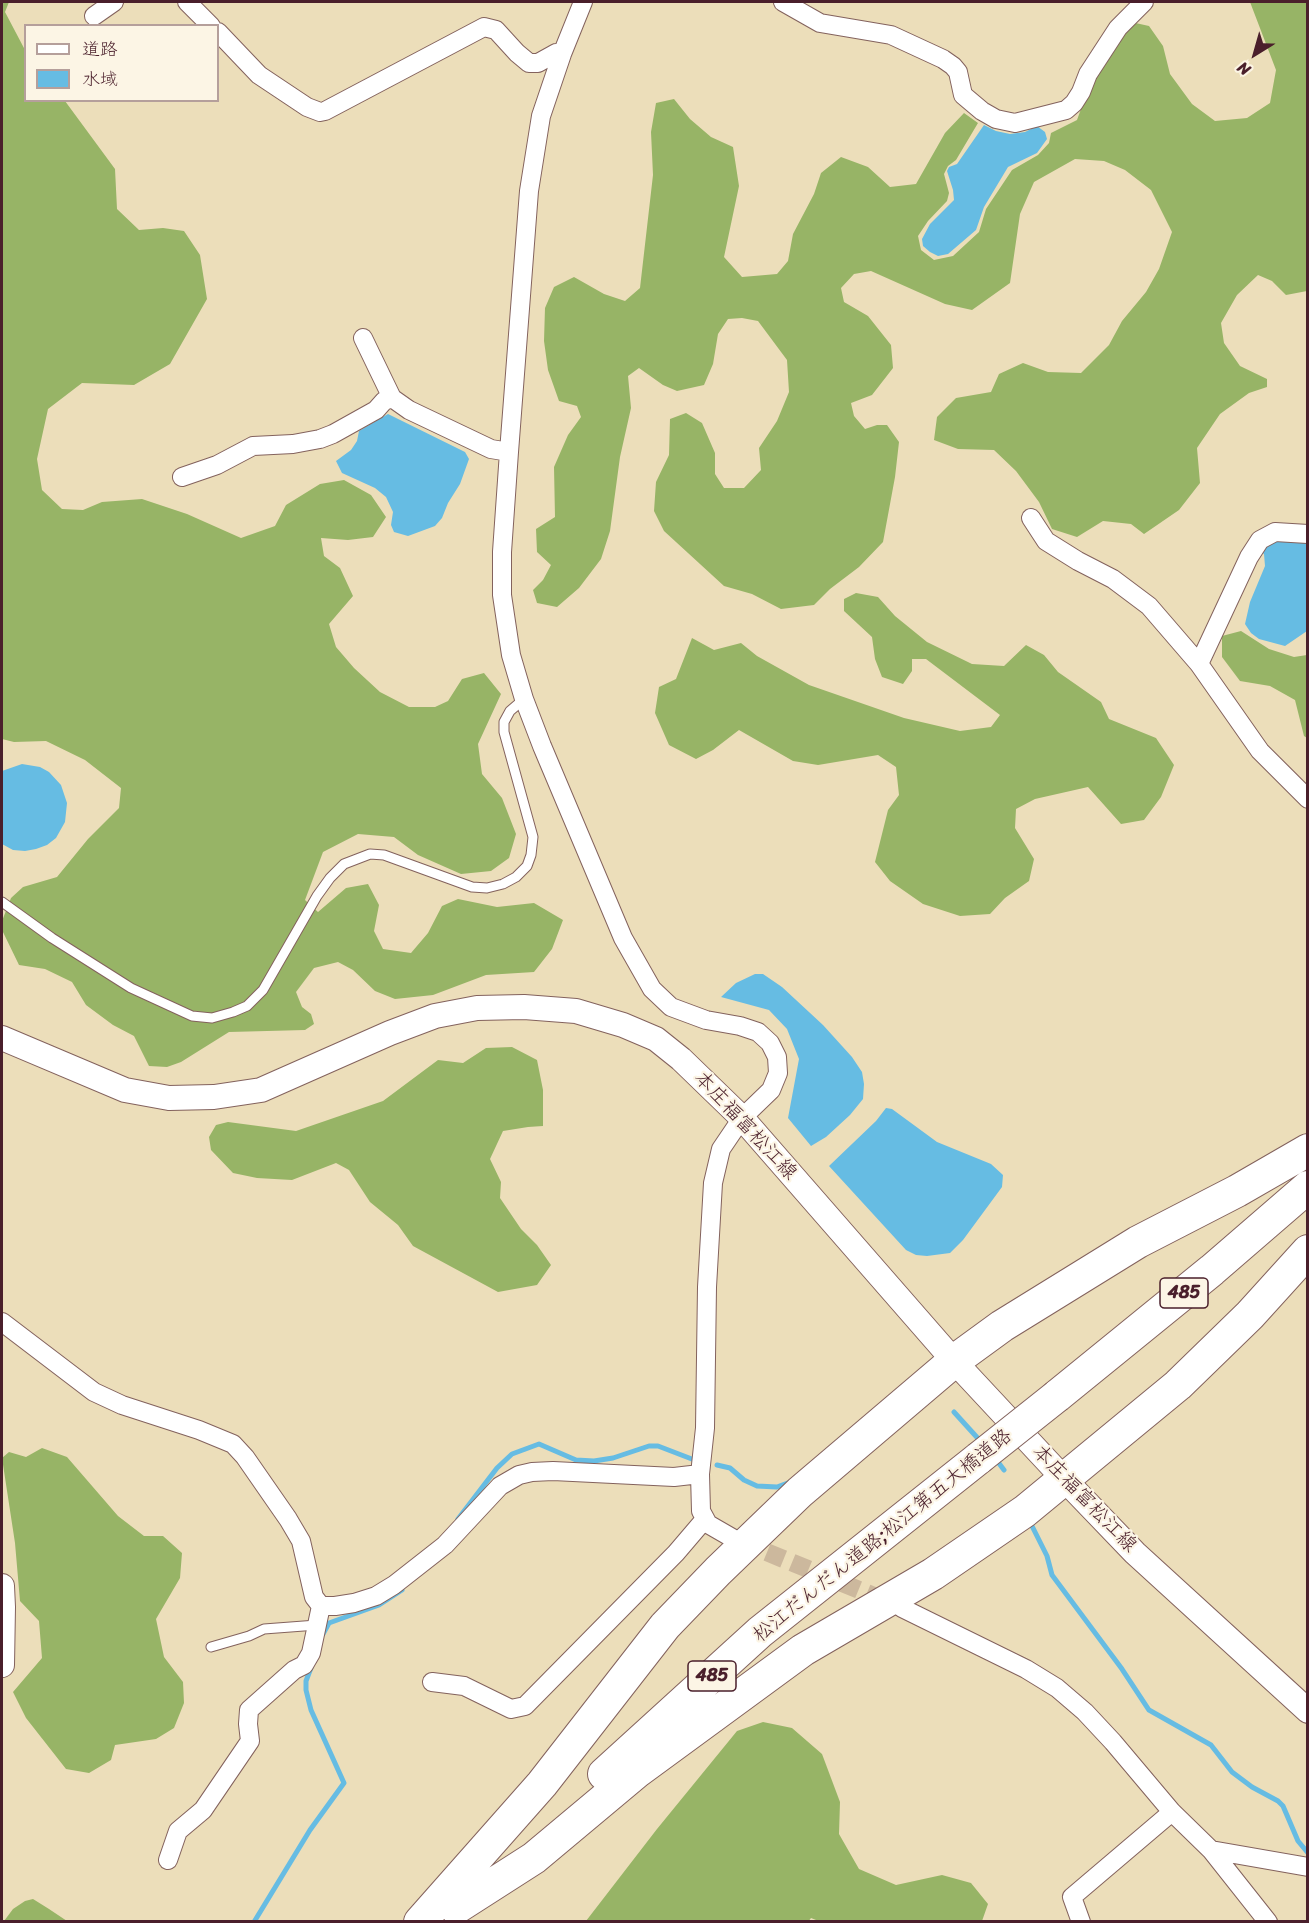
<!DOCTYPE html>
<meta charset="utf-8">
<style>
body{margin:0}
#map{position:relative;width:1309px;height:1923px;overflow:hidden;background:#ecdeba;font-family:Sriracha,"Klee One",sans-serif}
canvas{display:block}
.frame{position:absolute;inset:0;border:3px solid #4a1f2b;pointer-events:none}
.legend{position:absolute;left:24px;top:24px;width:195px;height:78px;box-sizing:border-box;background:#fcf5e5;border:2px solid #b59f9b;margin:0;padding:8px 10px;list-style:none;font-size:18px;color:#4a1f2b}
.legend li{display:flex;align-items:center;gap:12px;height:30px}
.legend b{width:30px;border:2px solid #b59f9b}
.north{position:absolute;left:1225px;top:24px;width:60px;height:60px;-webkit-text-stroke:4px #fcf5e5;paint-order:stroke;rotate:217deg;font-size:16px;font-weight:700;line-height:24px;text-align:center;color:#4a1f2b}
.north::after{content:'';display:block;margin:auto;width:21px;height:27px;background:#4a1f2b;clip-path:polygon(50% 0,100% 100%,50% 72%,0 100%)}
</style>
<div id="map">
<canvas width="1309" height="1923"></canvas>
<div class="frame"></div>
<ul class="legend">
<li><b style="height:8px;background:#fff"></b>道路</li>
<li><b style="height:16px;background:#66bce3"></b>水域</li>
</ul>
<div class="north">N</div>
</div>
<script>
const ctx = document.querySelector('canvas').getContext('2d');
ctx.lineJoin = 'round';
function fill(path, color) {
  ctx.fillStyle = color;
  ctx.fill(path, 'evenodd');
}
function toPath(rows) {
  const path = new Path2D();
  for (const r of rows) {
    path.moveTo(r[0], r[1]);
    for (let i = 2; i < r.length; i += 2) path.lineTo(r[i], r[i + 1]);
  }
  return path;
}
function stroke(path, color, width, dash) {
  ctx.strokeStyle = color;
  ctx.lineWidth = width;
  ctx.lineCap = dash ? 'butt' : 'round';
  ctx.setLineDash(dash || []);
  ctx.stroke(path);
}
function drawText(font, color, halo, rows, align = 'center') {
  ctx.font = font + ' Sriracha,"Klee One",sans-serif';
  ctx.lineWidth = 4.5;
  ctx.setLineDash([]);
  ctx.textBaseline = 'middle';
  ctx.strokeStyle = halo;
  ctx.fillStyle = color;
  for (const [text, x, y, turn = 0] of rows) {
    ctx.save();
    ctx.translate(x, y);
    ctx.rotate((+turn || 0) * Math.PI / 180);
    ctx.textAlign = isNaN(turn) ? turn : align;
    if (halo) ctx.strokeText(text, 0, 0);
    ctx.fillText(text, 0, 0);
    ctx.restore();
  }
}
fill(toPath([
 [2,2,9,2,5,12,25,50,26,100,65,101,115,169,117,209,139,230,163,228,184,231,200,255,207,299,170,364,134,385,82,383,48,409,37,459,42,490,62,509,83,510,102,502,142,499,187,514,241,538,275,526,286,505,320,484,344,480,371,495,386,517,373,537,348,540,321,538,324,556,340,568,353,596,329,624,336,647,354,668,380,692,409,707,435,707,448,701,462,679,484,673,501,694,478,744,482,774,502,798,516,834,509,858,491,871,461,874,418,855,394,837,358,834,323,852,305,900,318,912,346,888,368,884,379,905,374,931,383,949,411,953,428,933,442,906,458,899,497,907,534,903,563,920,552,949,534,972,486,975,433,995,395,999,375,991,353,970,338,962,314,968,296,992,302,1007,311,1014,314,1024,305,1030,229,1032,181,1062,167,1067,149,1066,134,1036,113,1025,86,1005,72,982,45,969,19,965,2,930,2,921,11,898,23,887,57,877,88,839,119,808,121,788,85,760,46,741,14,742,2,739],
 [1250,2,1307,2,1307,291,1286,295,1272,281,1258,275,1237,295,1221,323,1224,343,1240,366,1267,379,1267,387,1249,393,1220,414,1197,448,1200,483,1179,510,1144,534,1131,524,1103,521,1077,537,1052,529,1039,502,1016,471,994,450,958,449,934,440,937,417,956,398,991,392,999,374,1023,363,1048,372,1081,373,1109,345,1122,321,1146,292,1159,269,1172,232,1151,190,1125,170,1104,161,1075,159,1034,182,1020,214,1010,283,972,310,945,304,871,271,854,274,841,288,844,302,868,316,891,345,893,368,872,395,851,403,854,416,865,429,877,425,887,425,899,442,895,477,883,542,859,567,830,589,814,605,781,609,752,594,724,586,664,531,654,511,656,482,669,455,670,419,686,413,702,423,715,453,715,474,724,488,744,488,761,470,759,448,777,421,789,392,787,360,758,321,742,318,728,319,718,334,713,364,704,385,677,391,663,385,639,368,628,376,631,408,620,457,610,531,601,559,579,588,557,607,537,603,533,590,543,580,551,565,537,552,536,529,555,517,554,467,568,435,581,417,577,406,559,401,548,370,544,341,545,308,554,287,574,277,604,294,625,301,640,288,653,175,651,132,656,103,674,99,690,119,711,137,733,147,739,186,724,257,742,277,777,274,788,261,793,234,814,194,821,173,841,157,868,167,890,187,916,184,945,133,964,113,978,123,956,160,948,166,944,174,949,193,947,201,928,221,918,236,921,250,934,260,953,256,979,232,986,209,1012,170,1038,155,1049,143,1051,133,1077,120,1090,84,1131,22,1149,26,1163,46,1170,74,1192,104,1215,121,1247,118,1270,103,1276,70],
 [856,593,878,597,895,616,927,642,972,664,1004,666,1026,645,1044,655,1058,672,1101,702,1109,719,1156,738,1174,765,1161,797,1144,820,1121,824,1088,787,1035,799,1016,809,1015,828,1034,859,1029,881,1005,898,990,914,960,916,923,904,890,881,875,862,888,810,899,795,896,767,878,755,818,765,793,761,739,730,713,750,696,759,669,745,655,713,659,687,676,679,692,638,714,650,741,643,757,656,809,685,904,718,960,731,991,727,1000,715,926,659,912,659,912,671,903,684,882,677,875,659,872,637,844,611,844,599],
 [1241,631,1269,649,1294,657,1307,655,1307,738,1304,736,1295,700,1270,686,1240,681,1222,657,1222,636],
 [512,1047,537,1060,543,1090,543,1126,528,1127,503,1131,490,1159,501,1182,500,1198,521,1229,537,1245,551,1265,537,1285,498,1292,413,1246,398,1225,370,1202,349,1170,336,1163,292,1180,257,1178,233,1173,211,1150,209,1137,216,1125,228,1122,296,1131,383,1101,438,1060,463,1063,486,1048],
 [42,1448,67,1457,118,1516,144,1536,163,1536,182,1553,180,1578,156,1619,164,1657,183,1682,184,1703,174,1728,156,1739,115,1745,111,1760,89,1773,66,1769,26,1718,13,1692,42,1658,39,1621,20,1601,15,1543,2,1458,9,1452,26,1457],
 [763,1722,792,1728,822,1754,840,1802,839,1834,859,1869,896,1885,942,1875,971,1883,988,1904,982,1921,821,1922,811,1918,808,1922,586,1921,657,1829,737,1731],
 [33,1899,49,1909,67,1921,4,1921,13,1909,25,1901]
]), '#97b466');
fill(toPath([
 [984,125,996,131,1010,134,1025,132,1037,126,1045,132,1047,139,1037,153,1008,167,984,207,976,230,948,254,938,256,930,252,923,246,922,239,930,224,954,200,953,190,947,171,949,167,957,164],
 [388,414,465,452,469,459,460,484,448,503,442,518,435,526,408,536,394,532,391,525,393,512,386,497,375,488,342,473,336,461,351,450,357,441,359,431],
 [1272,538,1307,539,1307,631,1285,646,1259,639,1251,633,1245,624,1250,602,1265,566,1264,554,1258,550],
 [22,764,40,767,49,772,61,785,67,803,65,822,56,838,47,845,36,849,25,851,13,850,2,844,2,771],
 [755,974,763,974,782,987,823,1025,852,1057,862,1072,864,1084,863,1099,850,1115,826,1137,811,1146,788,1118,799,1059,787,1029,769,1010,721,997,736,983],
 [886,1108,892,1109,937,1142,991,1164,1003,1175,1002,1187,963,1240,950,1253,927,1256,916,1255,906,1250,829,1166,876,1121]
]), '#66bce3');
stroke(toPath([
 [954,1412,983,1444],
 [995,1458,1004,1470],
 [717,1465,730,1468,744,1480,757,1486,777,1487,793,1481],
 [458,1519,497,1468,512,1454,539,1444,576,1460,594,1461,613,1458,649,1446,658,1446,697,1461],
 [1031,1524,1047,1556,1052,1575,1122,1669,1149,1710,1211,1745,1232,1772,1252,1787,1278,1801,1283,1806,1298,1841,1308,1853],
 [323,1634,329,1623,379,1605,402,1590],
 [254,1922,310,1830,344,1783,311,1710,306,1690,306,1681,312,1665]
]), '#66bce3', 5);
stroke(toPath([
 [742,1542,891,1603]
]), '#ccb89d', 18, [18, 9]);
const lane = toPath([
 [2,902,52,938,131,988,192,1016,212,1018,233,1012,247,1006,263,990,317,896,330,878,344,864,370,854,384,855,472,887,487,888,503,884,516,877,527,866,531,855,533,837,504,732,504,722,510,711,524,699],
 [211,1647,249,1636,264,1629,317,1625]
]);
const street = toPath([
 [187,2,211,26],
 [583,2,562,54,541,116,529,191,509,452,502,552,502,595,511,655,524,699,542,746,623,938,652,989,671,1007,706,1020,740,1026,758,1032,770,1043,777,1057,778,1073,771,1090,742,1118,721,1149,713,1183,707,1287,705,1428,700,1474,701,1511,708,1524,734,1539],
 [783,2,820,23,891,35,943,59,953,66,958,72,963,95,982,111,996,119,1015,123,1066,110,1074,103,1081,92,1088,74,1118,28,1144,2],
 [94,16,114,2],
 [218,32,259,75,307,107,320,112,325,111,484,27,496,30,517,53,529,63,538,63,556,53,562,54],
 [363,338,392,398],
 [182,477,217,465,253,446,293,444,320,439,333,434,376,410,384,401,392,398,409,410,491,449,509,452],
 [1031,518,1046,541,1078,561,1113,579,1149,606,1199,664],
 [1308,534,1275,532,1260,540,1249,557,1199,664,1260,751,1308,799],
 [2,1322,94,1392,122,1405,199,1430,233,1444,245,1457,288,1519,301,1541,314,1597,321,1606,335,1606,354,1603,376,1596,394,1585,445,1545,500,1486,519,1475,532,1472,553,1471,674,1477,700,1474],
 [902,1608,1026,1669,1057,1688,1085,1712,1113,1742,1172,1812,1211,1850,1268,1922],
 [432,1682,464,1686,511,1709,525,1706,676,1553,705,1519],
 [1211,1850,1308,1867],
 [168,1860,178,1831,203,1810,250,1741,248,1724,249,1710,294,1670,304,1665,311,1653,321,1606],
 [1081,1922,1072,1897,1172,1812]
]);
const secondary = toPath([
 [2,1038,125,1090,169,1098,214,1097,261,1090,390,1033,435,1016,477,1008,524,1007,576,1011,623,1025,656,1039,681,1059,742,1118,954,1361,1064,1479,1135,1553,1308,1711],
 [2,1586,3,1607,2,1665]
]);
const highway = toPath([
 [1057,1396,1212,1270,1308,1187],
 [604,1774,760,1632,979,1458],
 [456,1908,534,1858,638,1771,803,1650,933,1574,1025,1511,1178,1385,1250,1315,1308,1251],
 [420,1922,542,1784,665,1626,718,1571,800,1492,954,1361,1002,1326,1138,1242,1237,1191,1308,1150]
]);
stroke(lane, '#83625d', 11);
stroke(street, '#83625d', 20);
stroke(secondary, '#83625d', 26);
stroke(highway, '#83625d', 34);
stroke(lane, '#fff', 9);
stroke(street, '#fff', 18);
stroke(secondary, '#fff', 24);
stroke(highway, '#fff', 32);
const highwayBridge = toPath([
 [979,1458,1057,1396]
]);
stroke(highwayBridge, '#83625d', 34, []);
stroke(highwayBridge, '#fff', 32);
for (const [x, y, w] of [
 [1184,1293,48],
 [712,1676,48]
]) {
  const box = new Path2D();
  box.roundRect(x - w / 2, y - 15, w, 30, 4.5);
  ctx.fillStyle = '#fcf5e5';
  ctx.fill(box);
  stroke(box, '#4a1f2b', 1.5);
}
drawText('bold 18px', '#4a1f2b', null, [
 ["485",1184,1293],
 ["485",712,1676]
]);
drawText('20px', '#4a1f2b', '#fcf5e5', [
 ["本庄福富松江線",745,1126,47],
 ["本庄福富松江線",1084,1499,46],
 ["松江だんだん道路;松江第五大橋道路",883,1536,-39]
]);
</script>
